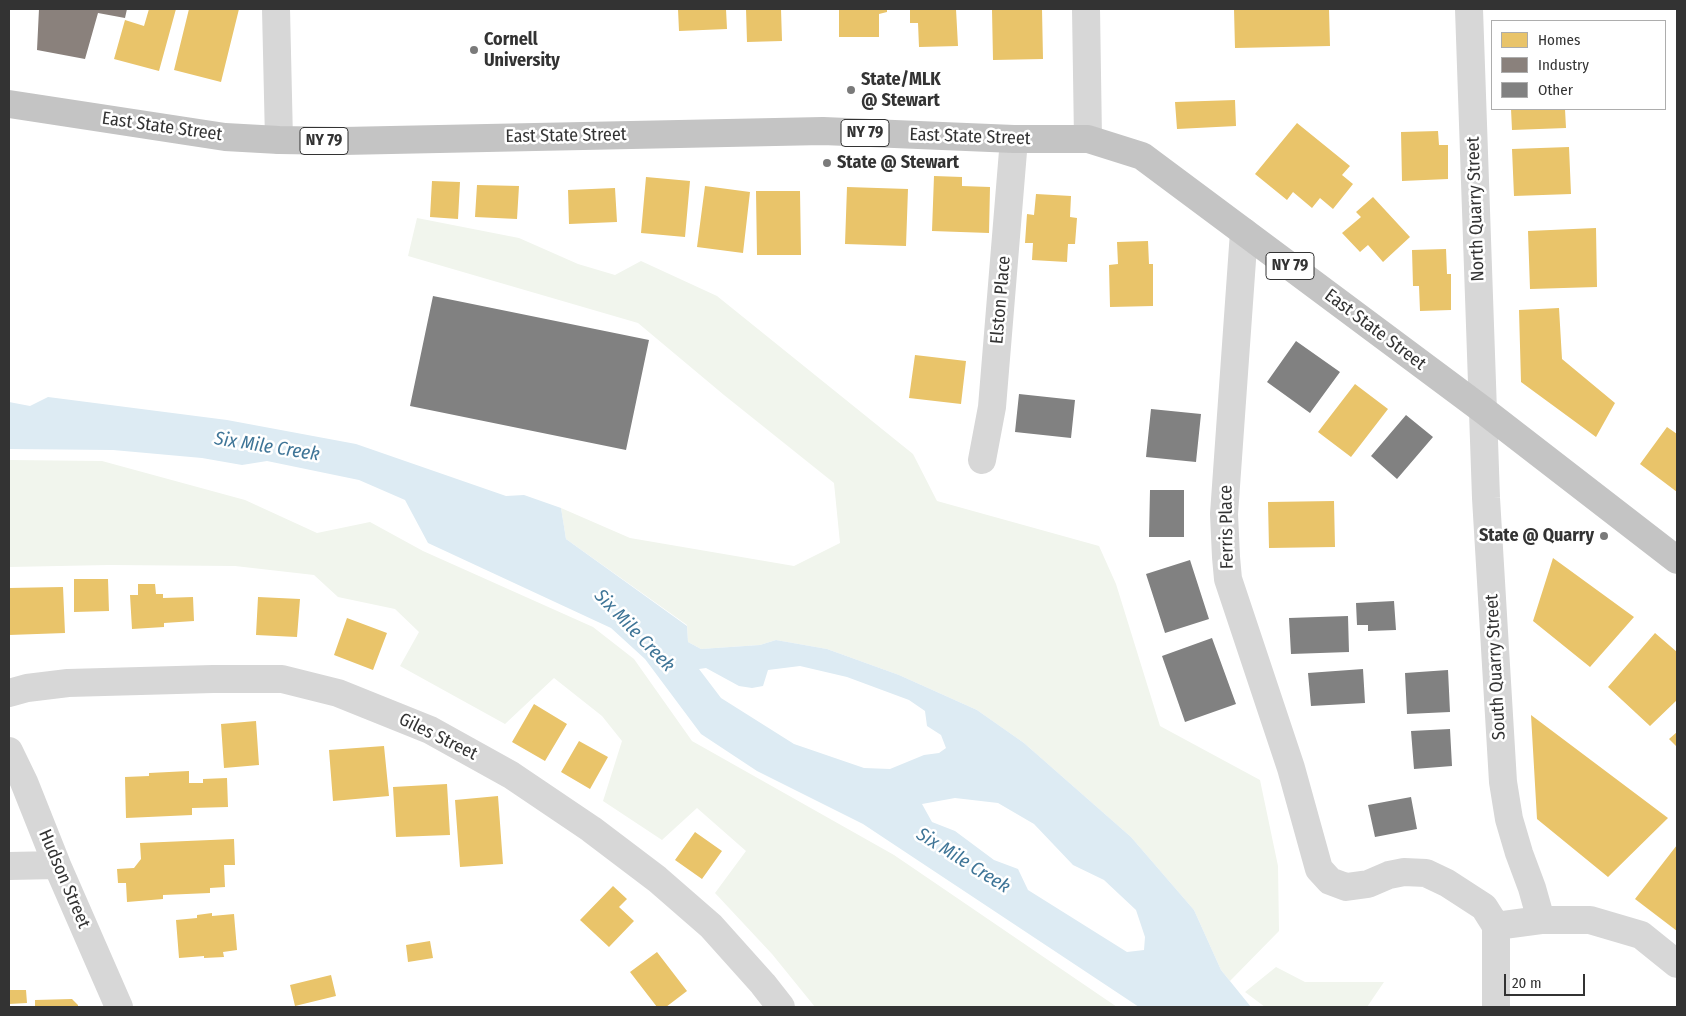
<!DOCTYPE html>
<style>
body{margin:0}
#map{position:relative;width:1686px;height:1016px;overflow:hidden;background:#fff;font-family:"Fira Sans Condensed",sans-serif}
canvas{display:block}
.frame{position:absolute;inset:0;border:10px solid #333;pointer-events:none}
.legend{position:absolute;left:1491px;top:20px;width:175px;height:90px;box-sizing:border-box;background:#fff;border:1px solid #adadad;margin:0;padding:6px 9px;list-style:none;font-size:15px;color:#333}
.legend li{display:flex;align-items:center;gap:10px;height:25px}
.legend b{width:25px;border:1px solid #adadad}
.scale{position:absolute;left:1504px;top:974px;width:81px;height:22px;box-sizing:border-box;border:2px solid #333;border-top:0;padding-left:6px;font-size:15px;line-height:18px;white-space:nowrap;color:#333;-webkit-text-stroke:4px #fff;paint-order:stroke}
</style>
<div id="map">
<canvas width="1686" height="1016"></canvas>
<div class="frame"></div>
<ul class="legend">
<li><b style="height:14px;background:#e9c46a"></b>Homes</li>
<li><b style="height:14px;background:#8a817c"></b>Industry</li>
<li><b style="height:14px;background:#818181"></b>Other</li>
</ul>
<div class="scale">20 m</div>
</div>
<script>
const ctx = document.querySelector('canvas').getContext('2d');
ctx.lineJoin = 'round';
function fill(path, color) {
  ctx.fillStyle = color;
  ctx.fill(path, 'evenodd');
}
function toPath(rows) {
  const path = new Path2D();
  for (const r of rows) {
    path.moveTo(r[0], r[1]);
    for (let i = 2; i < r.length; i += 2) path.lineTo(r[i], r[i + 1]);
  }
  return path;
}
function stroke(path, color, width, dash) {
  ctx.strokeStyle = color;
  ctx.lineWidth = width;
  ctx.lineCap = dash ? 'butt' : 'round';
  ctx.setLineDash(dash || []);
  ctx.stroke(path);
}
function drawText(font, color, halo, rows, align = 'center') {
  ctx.font = font + ' "Fira Sans Condensed",sans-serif';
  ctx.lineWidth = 5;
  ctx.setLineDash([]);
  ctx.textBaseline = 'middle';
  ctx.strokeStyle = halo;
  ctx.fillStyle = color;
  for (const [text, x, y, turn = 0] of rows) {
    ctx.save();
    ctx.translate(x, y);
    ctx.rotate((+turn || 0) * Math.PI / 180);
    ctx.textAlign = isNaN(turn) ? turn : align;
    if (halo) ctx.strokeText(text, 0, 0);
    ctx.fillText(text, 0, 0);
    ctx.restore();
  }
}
fill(toPath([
 [417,218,519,238,578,264,615,275,641,261,717,296,913,454,937,501,1099,546,1116,584,1160,726,1260,780,1278,866,1279,931,1230,981,1221,970,1194,910,1131,837,1024,743,977,710,899,675,827,649,776,640,760,645,701,649,688,642,687,625,566,539,561,508,630,538,794,566,840,543,834,483,724,395,638,323,408,256],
 [9,460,102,461,245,500,317,533,370,522,423,551,593,627,634,659,692,741,894,855,1117,1007,815,1007,772,954,715,893,746,851,697,808,662,840,603,801,622,741,602,716,554,678,505,724,400,666,419,632,395,609,338,597,314,575,235,566,109,565,9,567],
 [1276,967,1305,982,1384,982,1367,1007,1265,1007,1245,992]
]), '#f1f5ed');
fill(toPath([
 [48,397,227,420,356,444,506,496,524,495,561,508,566,539,687,626,688,642,701,649,760,645,776,640,827,649,899,675,977,710,1024,743,1131,837,1194,910,1221,970,1251,1007,1139,1007,863,824,757,771,701,734,645,659,611,628,428,543,405,500,359,480,267,461,242,465,202,458,113,450,9,449,9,402,30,406],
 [800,666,847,677,909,700,925,711,927,726,941,735,946,748,939,753,924,755,890,769,864,768,794,744,721,698,699,669,706,668,739,686,752,688,763,686,768,670],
 [955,798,998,803,1034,824,1073,865,1104,880,1136,910,1145,937,1144,950,1127,952,1028,890,1018,869,994,860,955,831,932,822,922,804]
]), '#ddebf3');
fill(toPath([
 [149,9,176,9,159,71,114,59,125,20,144,26],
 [189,9,239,9,221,82,174,70],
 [678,9,726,9,727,29,679,31],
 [746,9,781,9,782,41,747,42],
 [839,9,887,9,887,12,879,14,879,37,839,37],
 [910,9,956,9,958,46,919,47,918,23,910,23],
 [1042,9,1043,59,993,60,992,10],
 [1234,9,1329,9,1330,46,1235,48],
 [1235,100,1236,126,1177,129,1175,102],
 [1511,109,1565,109,1566,128,1512,130],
 [1297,123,1350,166,1342,175,1353,184,1333,209,1320,198,1312,208,1293,192,1287,200,1255,174],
 [1438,131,1439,145,1448,145,1448,179,1402,181,1401,132],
 [1569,147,1571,194,1514,196,1512,149],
 [934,176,962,177,962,186,990,187,989,233,932,231],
 [646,177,690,181,685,237,641,233],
 [432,181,460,182,458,219,430,217],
 [477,185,519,186,517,219,475,217],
 [705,186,750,192,743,253,697,247],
 [847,187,908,189,906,246,845,244],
 [615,188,617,222,569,224,568,190],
 [756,191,800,191,801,255,757,255],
 [1036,194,1071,196,1070,217,1077,218,1075,244,1068,244,1067,262,1032,260,1033,243,1025,243,1027,214,1034,215],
 [1373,197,1410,237,1383,262,1368,245,1360,252,1342,233,1361,217,1356,212],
 [1596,228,1597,287,1530,289,1528,231],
 [1148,241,1149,264,1153,264,1153,306,1110,307,1109,265,1118,264,1117,242],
 [1446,249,1447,274,1451,274,1451,310,1420,311,1419,286,1413,286,1412,250],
 [1559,308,1562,359,1615,403,1596,437,1521,382,1519,310],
 [915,355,966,361,961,404,909,398],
 [1355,384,1388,409,1351,457,1318,432],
 [1667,427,1677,434,1677,492,1640,464],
 [1334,501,1335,547,1269,548,1268,502],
 [1553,558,1634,617,1590,667,1533,621],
 [74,579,108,579,109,611,74,612],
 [138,584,155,584,156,594,163,594,163,598,193,597,194,621,164,623,164,627,132,629,130,595,138,595],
 [63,587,65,633,9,635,9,588],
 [258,597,300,599,297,637,256,635],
 [347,618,387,633,373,670,334,655],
 [1655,633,1677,652,1677,700,1650,726,1608,687],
 [534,704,567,724,545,761,512,742],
 [1531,715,1668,818,1608,877,1537,819],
 [256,721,259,765,224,768,221,724],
 [1677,732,1677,747,1669,739],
 [579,741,608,757,590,789,561,772],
 [384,746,389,796,333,801,329,750],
 [189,771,189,783,203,783,203,779,227,778,228,807,192,808,192,815,126,818,125,777,149,776,149,773],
 [447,784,450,835,396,837,393,787],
 [498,796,503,864,460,867,455,800],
 [695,832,722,851,702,879,675,860],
 [234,839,235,865,224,865,225,887,210,888,210,893,163,895,163,899,127,902,126,883,118,883,117,869,134,868,141,859,140,843],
 [1677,845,1677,931,1635,899],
 [613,886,627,899,619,907,634,921,609,947,580,920],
 [212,913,212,916,234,914,237,950,223,952,224,957,204,958,204,956,179,958,176,920,197,918,197,915],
 [430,941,433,958,408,962,406,945],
 [657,952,687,991,666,1007,657,1007,630,972],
 [331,975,336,996,295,1006,290,985],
 [9,990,26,990,27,1003,9,1004],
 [72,999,78,1005,78,1007,35,1007,35,1000]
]), '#e9c46a');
fill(toPath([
 [39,9,127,9,125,18,98,13,85,59,37,50]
]), '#8a817c');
fill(toPath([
 [433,296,649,340,626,450,410,406],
 [1296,341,1340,372,1310,413,1267,382],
 [1019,394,1075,400,1071,438,1015,432],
 [1151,409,1201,414,1196,462,1146,457],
 [1406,415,1433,437,1397,479,1371,456],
 [1150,490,1184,490,1184,537,1149,537],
 [1190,560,1209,619,1165,633,1146,574],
 [1394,601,1396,630,1368,631,1368,625,1357,625,1356,603],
 [1348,616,1349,652,1291,654,1289,618],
 [1212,638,1236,704,1185,722,1162,656],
 [1363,669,1365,703,1311,706,1308,673],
 [1448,670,1450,712,1407,714,1405,673],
 [1450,729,1452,766,1414,769,1411,731],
 [1411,797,1417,829,1375,837,1368,805]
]), '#818181');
stroke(toPath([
 [276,9,279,140],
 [1086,9,1088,139],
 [1469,9,1486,498,1503,782,1509,819,1519,853,1532,888,1541,920],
 [1244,232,1224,514,1226,557,1228,579,1291,768,1319,869,1330,881,1346,887,1368,884,1389,875,1404,872,1426,873,1447,883,1484,907,1496,926],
 [982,460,992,407,1014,139],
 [9,693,27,688,68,683,213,679,282,679,338,693,430,730,511,775,591,829,657,879,711,926,763,984,781,1007],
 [9,751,24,782,57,865,119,1007],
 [9,866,57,865],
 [1496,926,1541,920,1590,920,1641,935,1677,964],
 [1496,926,1496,1007]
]), '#d7d7d7', 28);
stroke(toPath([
 [9,104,225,137,279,140,343,141,823,131,1014,139,1088,139,1142,156,1483,410,1677,560]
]), '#c4c4c4', 28);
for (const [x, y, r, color] of [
 [474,50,5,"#7a7a7a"],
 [851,90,5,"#7a7a7a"],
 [827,163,5,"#7a7a7a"],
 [1604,536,5,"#7a7a7a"]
]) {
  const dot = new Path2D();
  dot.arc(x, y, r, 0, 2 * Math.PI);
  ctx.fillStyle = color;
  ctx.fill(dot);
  stroke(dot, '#fff', 2);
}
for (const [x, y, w] of [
 [865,133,48],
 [324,141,48],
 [1290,266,48]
]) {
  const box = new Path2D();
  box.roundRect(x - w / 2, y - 13.5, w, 27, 4);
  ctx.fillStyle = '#fff';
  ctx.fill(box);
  stroke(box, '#333', 1);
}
drawText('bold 16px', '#333', null, [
 ["NY 79",865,133],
 ["NY 79",324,141],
 ["NY 79",1290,266]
]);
drawText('bold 18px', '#333', '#fff', [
 ["Cornell",484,40],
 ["University",484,61],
 ["State/MLK",861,80],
 ["@ Stewart",861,101],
 ["State @ Stewart",837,163],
 ["State @ Quarry",1594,536,"right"]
], 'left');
drawText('18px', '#333', '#fff', [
 ["East State Street",162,127,8],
 ["East State Street",566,136,-1],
 ["East State Street",970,137,2],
 ["North Quarry Street",1476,209,-92],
 ["Elston Place",1001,300,-85],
 ["East State Street",1375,330,37],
 ["Ferris Place",1227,527,-91],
 ["South Quarry Street",1496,667,-93],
 ["Giles Street",438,737,26],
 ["Hudson Street",64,879,67]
]);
drawText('italic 19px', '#3f7597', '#fff', [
 ["Six Mile Creek",267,447,9],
 ["Six Mile Creek",634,631,46],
 ["Six Mile Creek",963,861,32]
]);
</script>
